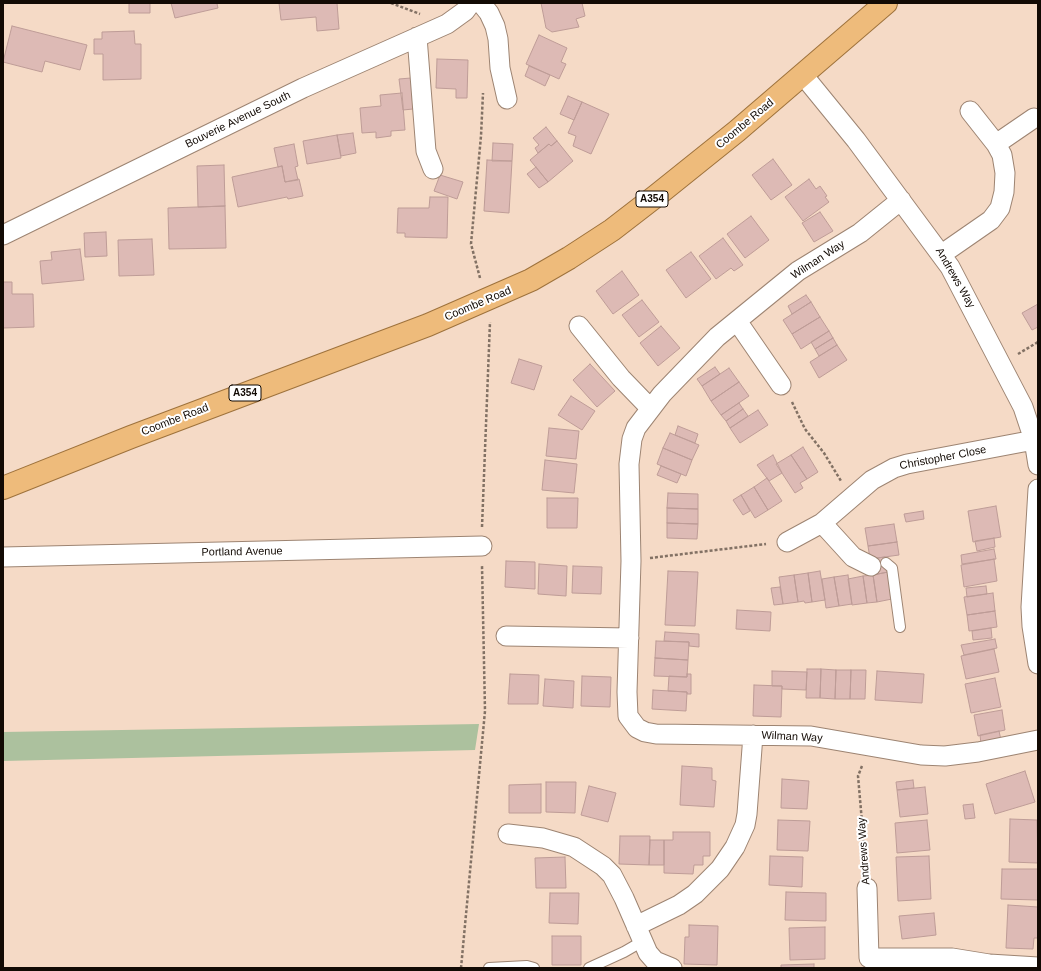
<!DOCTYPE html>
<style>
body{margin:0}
#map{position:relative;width:1041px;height:971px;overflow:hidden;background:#f5dac6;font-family:Arial,sans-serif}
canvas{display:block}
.frame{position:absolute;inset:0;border:4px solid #120a04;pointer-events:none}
</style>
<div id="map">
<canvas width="1041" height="971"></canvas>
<div class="frame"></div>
</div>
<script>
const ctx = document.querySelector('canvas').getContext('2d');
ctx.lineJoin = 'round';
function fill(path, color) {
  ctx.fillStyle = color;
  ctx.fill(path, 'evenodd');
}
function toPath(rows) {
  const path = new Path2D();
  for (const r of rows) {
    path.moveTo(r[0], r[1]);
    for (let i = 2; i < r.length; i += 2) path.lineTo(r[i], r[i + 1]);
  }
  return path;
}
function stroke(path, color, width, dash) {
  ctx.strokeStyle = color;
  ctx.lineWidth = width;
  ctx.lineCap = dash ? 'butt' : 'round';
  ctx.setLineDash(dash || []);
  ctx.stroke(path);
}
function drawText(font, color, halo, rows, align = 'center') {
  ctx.font = font + ' Arial,sans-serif';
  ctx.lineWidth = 4;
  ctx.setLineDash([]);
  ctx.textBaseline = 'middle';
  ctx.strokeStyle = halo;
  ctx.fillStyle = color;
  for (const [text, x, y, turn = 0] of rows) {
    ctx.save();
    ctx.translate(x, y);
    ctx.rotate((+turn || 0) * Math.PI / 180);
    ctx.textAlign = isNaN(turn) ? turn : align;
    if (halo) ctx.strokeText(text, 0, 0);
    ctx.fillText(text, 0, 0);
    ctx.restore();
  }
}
fill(toPath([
 [479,724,475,750,3,761,3,732]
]), '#acc19e');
const building = toPath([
 [129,3,150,3,150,13,129,13,129,3],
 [171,3,220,3,217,4,218,8,175,18,171,3],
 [279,3,337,3,339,29,317,31,316,17,281,20,279,3],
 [541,3,582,3,585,16,576,19,579,27,552,32,546,28,541,3],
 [12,26,87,45,80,70,45,61,42,72,3,62,12,26],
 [134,31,135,44,141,44,141,79,103,80,103,54,94,54,94,39,102,39,102,32,134,31],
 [539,35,567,48,561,62,566,64,559,79,526,64,539,35],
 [437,59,468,60,467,98,456,98,456,89,436,88,437,59],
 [529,66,550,75,545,86,525,76,529,66],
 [411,78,413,109,403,110,399,79,411,78],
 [402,93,405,130,391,131,391,136,376,138,376,132,362,133,360,108,381,106,380,95,402,93],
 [568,96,582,102,574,120,560,114,568,96],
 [582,102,609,114,591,154,573,146,576,136,568,133,582,102],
 [546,127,557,141,551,146,549,144,538,153,535,148,539,145,533,138,546,127],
 [353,133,356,153,341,156,337,135,353,133],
 [337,135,341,158,307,164,303,141,337,135],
 [557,141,573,161,548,182,530,160,549,144,551,146,557,141],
 [493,143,513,144,512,161,492,161,493,143],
 [294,144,298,166,295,167,298,180,285,182,282,166,278,167,274,148,294,144],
 [773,159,792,185,771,200,752,175,773,159],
 [487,160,512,161,509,213,484,211,487,160],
 [224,165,225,206,198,207,197,166,224,165],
 [282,166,285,182,299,179,303,196,288,199,287,197,238,207,232,177,282,166],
 [536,167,548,182,539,188,527,174,536,167],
 [440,175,463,182,457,199,434,191,440,175],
 [809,179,816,189,820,186,827,196,825,197,829,202,803,221,785,197,809,179],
 [430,197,448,197,447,238,405,237,405,233,397,233,398,208,429,208,430,197],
 [225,206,226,248,169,249,168,208,225,206],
 [820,212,833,231,814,242,802,223,820,212],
 [751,216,769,240,745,258,727,234,751,216],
 [106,232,107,256,85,257,84,233,106,232],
 [723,238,743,265,734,271,731,268,716,279,699,256,723,238],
 [152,239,154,275,119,276,118,240,152,239],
 [80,249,84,280,42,284,40,261,52,260,51,252,80,249],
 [691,252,711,279,686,298,666,270,691,252],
 [622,271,639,295,613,314,596,291,622,271],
 [3,282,12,282,12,294,33,294,34,327,3,328,3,282],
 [806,295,811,302,792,314,788,306,806,295],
 [642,300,659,322,639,337,622,315,642,300],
 [811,302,820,317,792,334,783,320,811,302],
 [1038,304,1038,327,1032,330,1022,313,1038,304],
 [820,317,829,331,801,349,792,334,820,317],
 [661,326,680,348,658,366,640,343,661,326],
 [829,331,833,338,815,349,811,342,829,331],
 [833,338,837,345,819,356,815,349,833,338],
 [837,345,847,360,819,378,810,362,837,345],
 [519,359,542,366,534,390,511,383,519,359],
 [590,364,615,391,597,407,573,380,590,364],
 [715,367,720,374,702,386,697,379,715,367],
 [729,368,739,382,711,401,702,386,729,368],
 [739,382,749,396,721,415,711,401,739,382],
 [571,396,595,411,582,430,558,415,571,396],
 [739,403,743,409,726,421,721,415,739,403],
 [743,409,748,416,730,428,726,421,743,409],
 [758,410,768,425,740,443,730,428,758,410],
 [678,426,698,434,695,443,675,435,678,426],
 [549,428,579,431,576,459,546,456,549,428],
 [670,433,699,445,692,460,663,448,670,433],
 [803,447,818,472,807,479,791,455,803,447],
 [663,448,692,460,686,476,657,464,663,448],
 [773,455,782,473,769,481,757,465,773,455],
 [791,455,807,479,800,483,803,488,795,493,776,464,791,455],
 [545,460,577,464,574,493,542,490,545,460],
 [661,466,681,474,677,483,657,475,661,466],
 [767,478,782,501,768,510,754,487,767,478],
 [754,487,768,510,755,518,741,495,754,487],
 [668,493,698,494,698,509,667,508,668,493],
 [741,495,750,511,743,515,733,500,741,495],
 [547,498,578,498,577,528,547,528,547,498],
 [996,506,1001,537,973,542,968,511,996,506],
 [667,508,698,509,698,524,667,523,667,508],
 [923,511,924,519,906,522,904,514,923,511],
 [667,523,698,524,697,539,667,538,667,523],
 [894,524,897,542,868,546,865,528,894,524],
 [994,538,995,547,977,551,975,541,994,538],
 [897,542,899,555,870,559,868,546,897,542],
 [994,549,996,559,962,564,961,555,994,549],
 [885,557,888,572,873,575,870,559,885,557],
 [994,559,997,581,964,587,961,565,994,559],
 [506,561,535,562,535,589,505,587,506,561],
 [539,564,567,566,566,596,538,594,539,564],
 [573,566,602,567,601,594,572,593,573,566],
 [668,571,698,572,695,626,665,625,668,571],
 [820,571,825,600,812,602,808,573,820,571],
 [888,572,892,599,877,602,873,575,888,572],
 [808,573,812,602,805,603,804,601,798,602,794,575,808,573],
 [794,575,798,602,783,604,779,577,794,575],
 [848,575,852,604,839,606,834,577,848,575],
 [873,575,877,602,867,603,863,576,873,575],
 [863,576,867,603,852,605,848,579,863,576],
 [834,577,839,606,826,608,822,579,834,577],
 [986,586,987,594,967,597,966,588,986,586],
 [780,587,783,604,774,605,771,588,780,587],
 [993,593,995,611,967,615,964,597,993,593],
 [737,610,771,612,770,631,736,629,737,610],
 [995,611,997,627,969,631,967,615,995,611],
 [991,628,992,638,973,640,972,631,991,628],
 [665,632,699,634,699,647,689,646,689,642,664,641,665,632],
 [995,639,997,648,964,655,961,645,995,639],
 [656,641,689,642,688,660,655,658,656,641],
 [994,649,999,672,966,679,961,656,994,649],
 [655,658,688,660,687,677,654,676,655,658],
 [807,669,821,669,820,698,806,698,807,669],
 [821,669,836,670,835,699,820,698,821,669],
 [836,670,851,670,850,699,835,699,836,670],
 [851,670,866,670,865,699,850,699,851,670],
 [772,671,807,672,806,690,782,689,782,686,772,686,772,671],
 [877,671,924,674,922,703,875,700,877,671],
 [510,674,539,675,538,704,508,704,510,674],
 [687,674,691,674,691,694,687,694,687,692,668,691,669,676,687,677,687,674],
 [582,676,611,677,610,707,581,706,582,676],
 [995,678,1001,707,971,713,965,684,995,678],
 [545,679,574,681,573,708,543,706,545,679],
 [754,685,782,686,781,717,753,716,754,685],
 [653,690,687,692,686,711,652,709,653,690],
 [1002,710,1005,730,978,736,974,715,1002,710],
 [999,731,1001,740,981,744,980,735,999,731],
 [682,766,712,768,712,780,716,781,714,807,680,805,682,766],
 [1025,771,1035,802,995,814,986,784,1025,771],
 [782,779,809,781,807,809,781,808,782,779],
 [913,780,914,788,897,790,896,782,913,780],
 [546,782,576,782,575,813,546,812,546,782],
 [541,784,541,813,509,813,509,785,541,784],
 [589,786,616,793,608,822,581,815,589,786],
 [925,787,928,814,900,817,897,790,925,787],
 [973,804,975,818,965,819,963,805,973,804],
 [1010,819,1037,820,1038,863,1009,862,1010,819],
 [778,820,810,821,808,851,777,850,778,820],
 [927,820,930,850,897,853,895,823,927,820],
 [673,832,710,832,710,856,703,856,703,865,694,865,693,874,664,873,664,840,673,840,673,832],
 [620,836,650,836,649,865,619,864,620,836],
 [650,840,664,840,664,865,649,865,650,840],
 [770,856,803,857,802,887,769,885,770,856],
 [929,856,931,899,898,901,896,857,929,856],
 [565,857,566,888,536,888,535,858,565,857],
 [1002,869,1038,869,1038,900,1001,899,1002,869],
 [786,892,826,893,826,921,785,920,786,892],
 [550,893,579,893,578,924,549,923,550,893],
 [1008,905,1038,907,1038,938,1034,938,1033,949,1006,948,1008,905],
 [934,913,936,935,902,939,899,916,934,913],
 [689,925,718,926,717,965,684,964,685,937,689,937,689,925],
 [825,927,825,959,790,960,789,928,825,927],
 [552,936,581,936,581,965,552,965,552,936],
 [814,964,814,968,781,968,781,965,814,964]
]);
fill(building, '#ddbab5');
stroke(building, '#be9c97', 1);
const service = toPath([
 [886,563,892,568,900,627],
 [489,968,527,966,534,968],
 [589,968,624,952,643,941]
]);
const minor = toPath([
 [481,3,489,13,495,26,498,39,500,68,507,99],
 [417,37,426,151,433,169],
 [803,75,856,140,950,267,1023,407,1034,440,1038,465],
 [996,144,1034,118],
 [901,200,860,233,798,271,717,337,662,394,636,428,632,439,629,464,631,561,627,692,628,716,637,728,645,732,656,734,811,736,921,755,945,756,978,752,1038,740],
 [3,235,303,88,447,24,465,11,471,3],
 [942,254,991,220,1000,208,1004,192,1005,173,1002,155,996,144,970,111],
 [737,321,781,385],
 [579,326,621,378,650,408],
 [1038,489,1031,607,1032,626,1038,664],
 [822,523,853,557,871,566],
 [787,542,822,523,872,480,894,468,907,464,1034,440],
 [3,557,482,546],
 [506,636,629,638],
 [508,834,543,838,574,847,603,866,612,875,624,898,648,953,655,961,672,968],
 [867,888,869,958,952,958,989,964,1038,967],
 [636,926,679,905,695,894,720,869,735,847,745,825,747,814,753,735]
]);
const trunk = toPath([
 [3,488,131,437,428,325,531,280,569,258,612,230,656,196,737,131,886,3]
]);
stroke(service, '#9d8472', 12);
stroke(minor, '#9d8472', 21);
stroke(trunk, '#9e723c', 24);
stroke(toPath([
 [391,3,420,14],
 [480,278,471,244,481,136,483,93],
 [1018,354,1038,342],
 [792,402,805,429,824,453,841,481],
 [482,527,490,322],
 [650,558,766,544],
 [862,766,858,776,866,868],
 [461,968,485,711,482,566]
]), '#827164', 2.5, [3, 2]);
stroke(service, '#fff', 10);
stroke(minor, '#fff', 19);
stroke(trunk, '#eebb7b', 22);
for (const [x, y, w] of [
 [652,199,32],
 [245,393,32]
]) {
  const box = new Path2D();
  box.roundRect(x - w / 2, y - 8, w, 16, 3);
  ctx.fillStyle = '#fff';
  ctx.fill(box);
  stroke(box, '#120a04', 1);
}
drawText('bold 10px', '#120a04', null, [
 ["A354",652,199],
 ["A354",245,393]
]);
drawText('11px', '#120a04', '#fff', [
 ["Bouverie Avenue South",238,120,-26],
 ["Coombe Road",745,124,-40],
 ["Wilman Way",818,260,-33],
 ["Andrews Way",955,278,60],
 ["Coombe Road",478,304,-23],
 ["Coombe Road",175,420,-21],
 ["Christopher Close",943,458,-11],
 ["Portland Avenue",242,552,-1],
 ["Wilman Way",792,737,3],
 ["Andrews Way",864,851,-94]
]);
</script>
